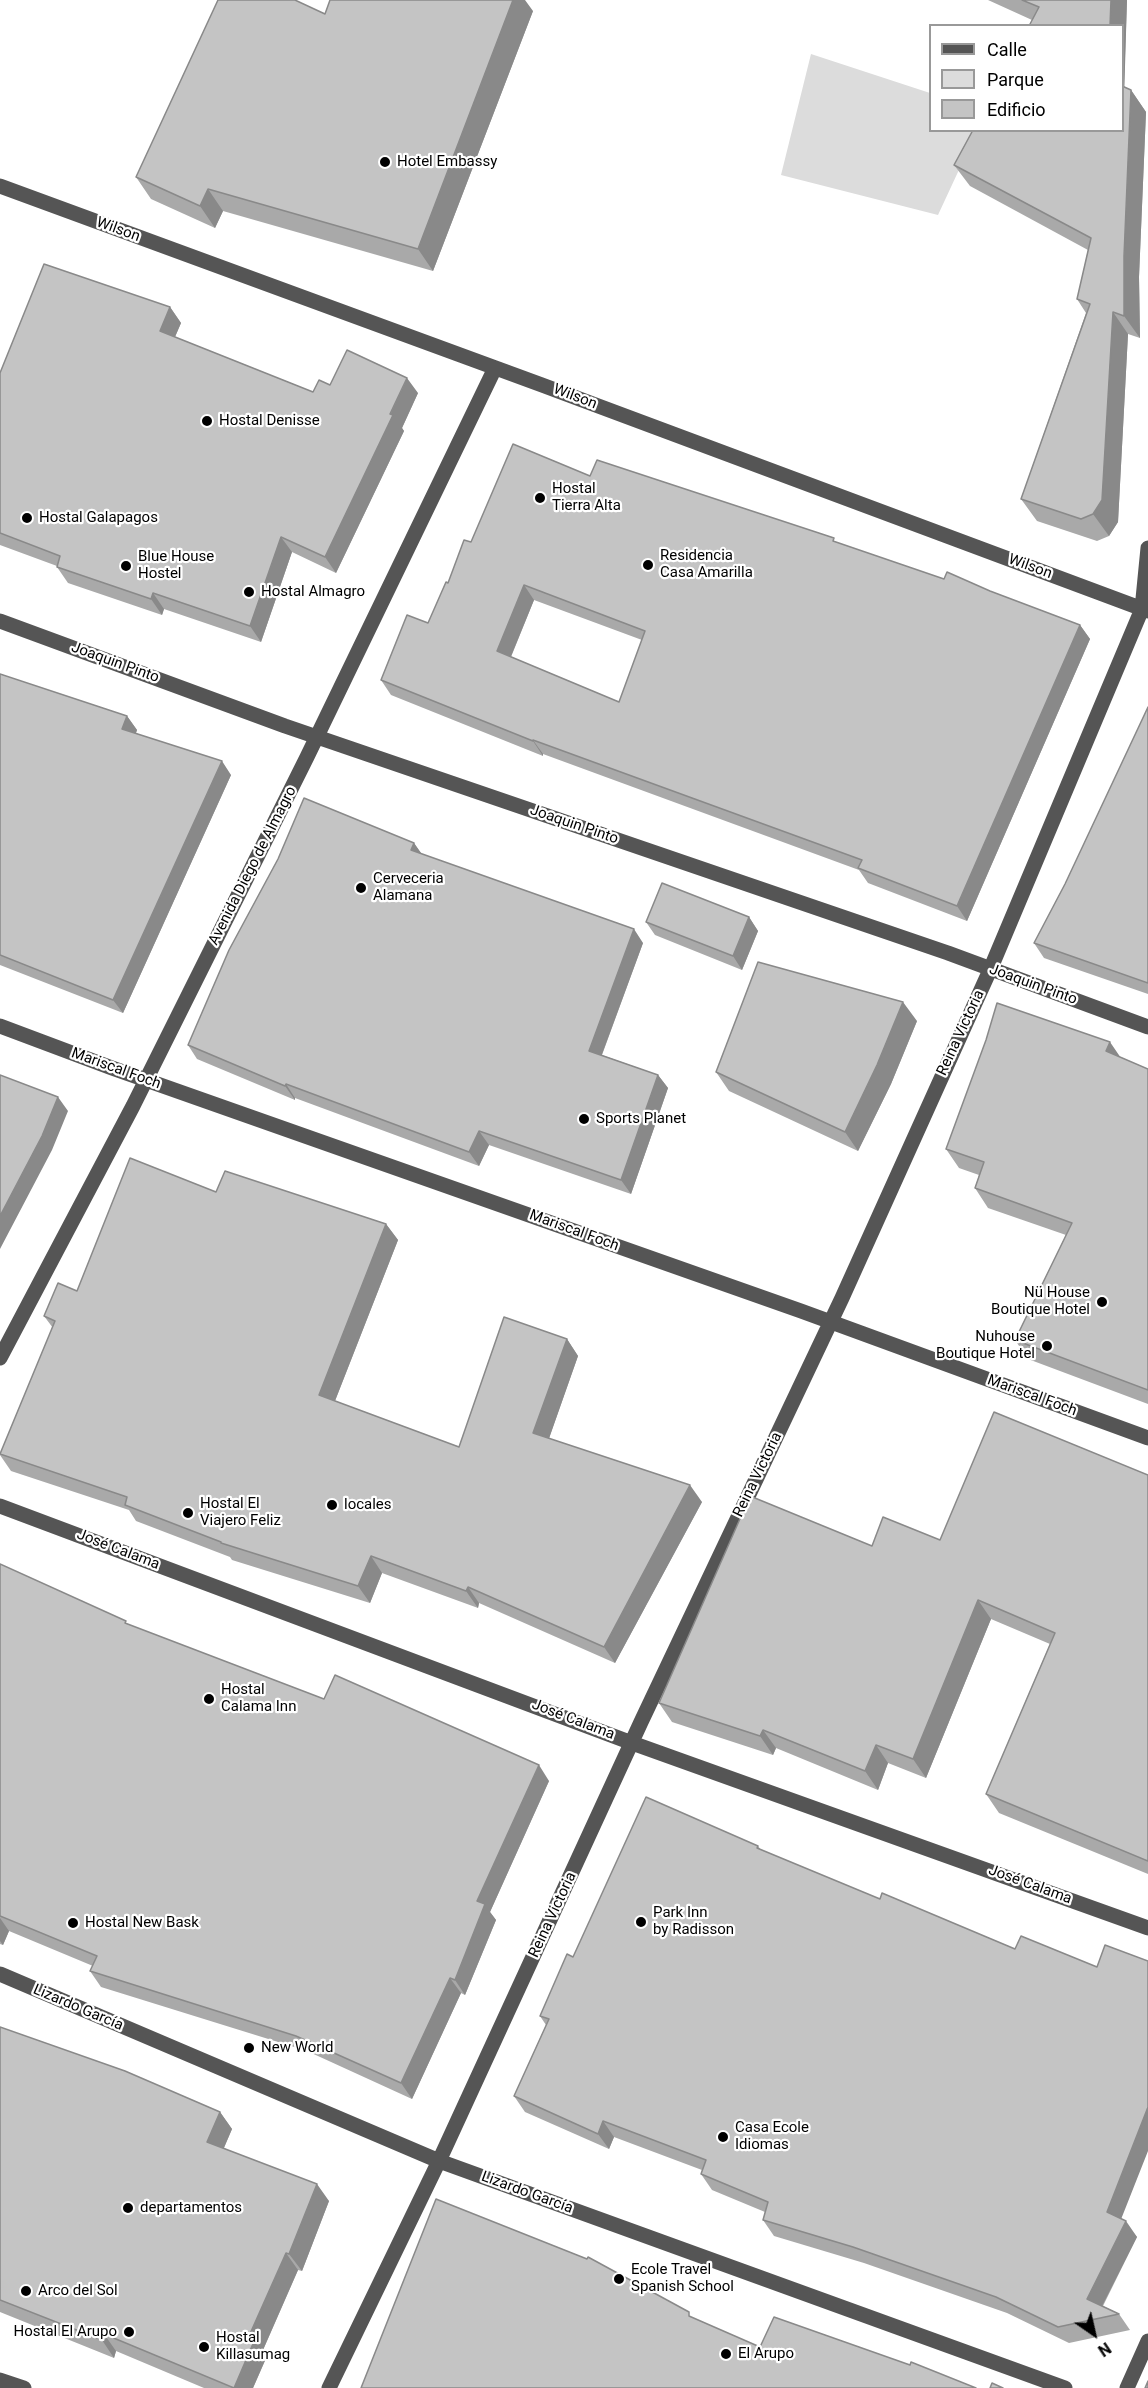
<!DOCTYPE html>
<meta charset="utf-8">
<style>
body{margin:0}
#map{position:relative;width:1148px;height:2388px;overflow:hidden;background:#fff;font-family:Roboto,sans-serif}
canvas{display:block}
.legend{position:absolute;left:929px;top:24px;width:195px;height:108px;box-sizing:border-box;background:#fff;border:2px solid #999;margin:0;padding:8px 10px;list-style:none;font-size:18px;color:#000}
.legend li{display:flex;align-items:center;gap:12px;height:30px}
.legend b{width:30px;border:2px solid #999}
.north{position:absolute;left:1064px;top:2304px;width:60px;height:60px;-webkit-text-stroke:4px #fff;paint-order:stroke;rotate:146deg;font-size:16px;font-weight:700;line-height:24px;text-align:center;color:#000}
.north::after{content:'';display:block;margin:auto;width:21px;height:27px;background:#000;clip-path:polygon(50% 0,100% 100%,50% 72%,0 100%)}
</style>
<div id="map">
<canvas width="1148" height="2388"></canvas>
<ul class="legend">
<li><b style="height:8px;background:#555"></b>Calle</li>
<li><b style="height:16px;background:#dcdcdc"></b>Parque</li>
<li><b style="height:16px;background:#c4c4c4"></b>Edificio</li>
</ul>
<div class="north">N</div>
</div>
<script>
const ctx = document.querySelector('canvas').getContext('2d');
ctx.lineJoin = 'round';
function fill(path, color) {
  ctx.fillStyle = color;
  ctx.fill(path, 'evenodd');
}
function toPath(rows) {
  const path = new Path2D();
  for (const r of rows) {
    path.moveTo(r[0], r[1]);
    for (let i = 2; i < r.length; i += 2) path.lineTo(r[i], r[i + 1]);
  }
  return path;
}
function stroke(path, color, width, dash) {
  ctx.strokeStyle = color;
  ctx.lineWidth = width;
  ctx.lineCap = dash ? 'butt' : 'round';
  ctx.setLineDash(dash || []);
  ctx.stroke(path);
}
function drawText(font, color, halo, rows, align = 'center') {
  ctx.font = font + ' Roboto,sans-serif';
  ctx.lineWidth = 4.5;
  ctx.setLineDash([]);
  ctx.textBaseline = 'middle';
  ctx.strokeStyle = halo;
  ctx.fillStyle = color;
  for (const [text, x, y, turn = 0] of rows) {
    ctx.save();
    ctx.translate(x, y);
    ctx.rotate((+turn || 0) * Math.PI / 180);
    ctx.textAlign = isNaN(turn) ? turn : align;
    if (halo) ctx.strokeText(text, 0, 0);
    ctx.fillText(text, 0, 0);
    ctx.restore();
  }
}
fill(toPath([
 [811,54,930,93,930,130,977,131,938,215,781,175]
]), '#dcdcdc');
stroke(toPath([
 [0,186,542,385,1148,611],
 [0,621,285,726,948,953,1148,1027],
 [0,1026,112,1068,801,1311,1148,1438],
 [0,1358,133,1106,307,757,495,368],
 [0,1506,632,1743,1148,1928],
 [0,1974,439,2161,1065,2388],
 [0,2380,24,2388],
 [329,2388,439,2161,641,1722,842,1298,990,970,1142,609,1148,548],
 [1127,2388,1148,2341]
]), '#555', 15);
fill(toPath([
 [988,0,1127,0,1124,87,1131,90,1146,112,1139,277,1140,338,1128,334,1118,522,1109,536,1097,541,1037,521,1021,499,1086,313,1077,299,1088,250,970,186,954,165,1032,20],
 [533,11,433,271,223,211,215,228,151,199,136,177,325,14],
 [170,307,181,323,175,337,313,392,330,385,418,393,402,428,404,431,336,573,292,552,261,642,164,609,162,615,68,583,57,567,57,566,0,545,0,373],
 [590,476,838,543,944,579,990,591,1080,625,1090,639,967,921,868,883,859,870,543,754,543,756,391,695,381,680,428,623,448,583,471,542],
 [534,600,642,640,619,702,511,657],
 [0,674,127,716,137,730,136,733,231,775,123,1013,0,965],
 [1148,707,1148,994,1044,958,1034,943,1065,884],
 [414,843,421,854,643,943,602,1055,658,1075,668,1088,631,1194,489,1145,479,1166,295,1098,295,1100,197,1059,188,1045],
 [749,917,758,931,742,970,655,935,646,922],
 [917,1021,891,1084,858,1151,729,1091,716,1072],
 [1120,1057,1148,1069,1148,1404,1028,1359,1015,1340,1066,1235,988,1208,975,1188,979,1175,959,1168,946,1149],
 [216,1192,386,1224,398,1240,335,1401,459,1447,567,1339,578,1356,549,1438,702,1502,615,1663,479,1603,478,1608,382,1573,370,1603,232,1560,230,1557,136,1521,129,1510,11,1471,0,1455,53,1328,44,1316],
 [1148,1475,1148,1874,999,1813,986,1794,1050,1644,991,1619,926,1778,888,1763,878,1790,776,1748,773,1755,672,1722,659,1703,872,1546,940,1540],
 [0,1564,129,1625,324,1699,549,1781,490,1912,496,1920,465,1995,461,1993,412,2099,307,2051,101,1987,90,1971,93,1966,9,1931,3,1945,0,1944],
 [758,1846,761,1850,1122,2219,1137,2237,1103,2306,1119,2314,1130,2330,1069,2343,1007,2313,864,2263,774,2236,763,2220,765,2212,712,2190,701,2174,702,2170,614,2137,609,2149,525,2112,514,2096,546,2025,540,2016],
 [0,2027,220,2112,232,2129,224,2148,329,2201,302,2271,298,2270,263,2350,267,2356,253,2388,204,2388,116,2351,114,2358,0,2312]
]), '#a9a9a9');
fill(toPath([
 [513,0,525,0,533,11,433,271,418,249],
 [1111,0,1127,0,1124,100,1122,98,1122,26,1110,26],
 [1131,90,1146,112,1139,277,1140,338,1124,316,1124,256],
 [208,189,223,211,215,228,200,206],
 [170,307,181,323,171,346,160,331],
 [1113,312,1128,334,1118,522,1109,536,1093,514],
 [407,378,418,393,402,428,404,431,336,573,325,557],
 [281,537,292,552,261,642,250,626],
 [524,585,534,600,507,666,497,651],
 [153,593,164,609,162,615,151,599],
 [1080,625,1090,639,967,921,957,906],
 [127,716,137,730,132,743,122,729],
 [533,740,543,754,543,756,533,741],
 [222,761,231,775,123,1013,113,1000],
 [414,843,424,857,411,850],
 [749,917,758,931,742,970,733,956],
 [634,929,643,943,598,1065,589,1051],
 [903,1002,917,1021,891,1084,858,1151,845,1132],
 [1110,1042,1123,1061,1106,1051],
 [658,1075,668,1088,631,1194,621,1180],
 [286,1084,295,1098,295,1100,285,1086],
 [58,1097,68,1111,52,1150,0,1249,0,1216],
 [479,1131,489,1145,479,1166,469,1152],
 [386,1224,398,1240,331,1411,319,1395],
 [567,1339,578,1356,545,1450,533,1433],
 [690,1485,702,1502,615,1663,604,1647],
 [371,1556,382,1573,370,1603,358,1586],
 [468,1587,479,1603,478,1608,466,1591],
 [978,1600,991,1619,926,1778,913,1759],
 [763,1730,776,1748,773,1755,760,1736],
 [876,1745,888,1763,878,1790,865,1771],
 [539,1765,549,1781,490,1912,496,1920,465,1995,455,1980,477,1901],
 [0,1918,9,1931,3,1945,0,1941],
 [450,1978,461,1993,412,2099,401,2083],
 [1148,2107,1148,2151,1118,2227,1107,2212],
 [220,2112,232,2129,219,2159,207,2142],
 [603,2121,614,2137,609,2149,598,2134],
 [317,2184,329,2201,302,2271,289,2254],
 [1126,2221,1137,2237,1098,2314,1087,2299],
 [286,2253,298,2270,263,2350,267,2356,253,2388,234,2388,249,2336],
 [104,2334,116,2351,114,2358,102,2340]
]), '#898989');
const building = toPath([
 [218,0,295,0,325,14,330,0,513,0,418,249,208,189,200,206,136,177,218,0],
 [1022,0,1111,0,1110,26,1029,26,1039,7,1022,0],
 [1122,86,1131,90,1124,256,1124,316,1113,312,1102,500,1093,514,1081,519,1021,499,1090,304,1077,299,1091,238,954,165,973,130,1122,130,1122,86],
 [44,264,170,307,160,331,313,392,319,380,330,385,347,350,407,378,390,414,393,415,325,557,281,537,250,626,153,593,151,599,57,567,60,556,0,533,0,373,44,264],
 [513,444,590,476,597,460,834,538,833,541,944,579,947,572,990,591,1080,625,957,906,858,868,862,860,533,740,533,741,381,680,407,615,428,623,446,582,448,583,464,540,471,542,513,444],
 [524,585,645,631,619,702,497,651,524,585],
 [0,674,127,716,122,729,222,761,113,1000,0,955,0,674],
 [1148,707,1148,983,1034,943,1065,884,1148,707],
 [304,798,414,843,411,850,634,929,589,1051,658,1075,621,1180,479,1131,469,1152,286,1084,285,1086,188,1045,229,950,278,859,304,798],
 [662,883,749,917,733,956,646,922,662,883],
 [758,962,903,1002,877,1065,845,1132,716,1072,758,962],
 [997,1003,1110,1042,1106,1051,1148,1069,1148,1390,1015,1340,1072,1223,975,1188,984,1162,946,1149,986,1040,997,1003],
 [0,1075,58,1097,42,1136,0,1216,0,1075],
 [130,1158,216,1192,225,1171,386,1224,319,1395,459,1447,504,1317,567,1339,533,1433,690,1485,604,1647,468,1587,466,1591,371,1556,358,1586,221,1543,221,1542,125,1505,127,1497,0,1454,55,1321,44,1316,58,1283,77,1291,130,1158],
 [994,1412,1148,1475,1148,1861,986,1794,1055,1633,978,1600,913,1759,876,1745,865,1771,763,1730,760,1736,659,1703,750,1496,872,1546,883,1517,940,1540,994,1412],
 [0,1564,126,1621,125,1623,324,1699,335,1675,539,1765,477,1901,485,1904,455,1980,450,1978,401,2083,296,2036,90,1971,97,1956,0,1916,0,1564],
 [646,1797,758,1846,757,1848,880,1899,882,1893,1015,1949,1021,1936,1097,1967,1105,1945,1148,1961,1148,2107,1107,2212,1126,2221,1087,2299,1119,2314,1058,2327,996,2297,853,2247,763,2220,768,2202,701,2174,706,2160,603,2121,598,2134,514,2096,549,2019,540,2016,567,1954,573,1957,646,1797],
 [0,2027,125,2071,220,2112,207,2142,317,2184,289,2254,286,2253,249,2336,255,2339,234,2388,104,2334,102,2340,0,2300,0,2027],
 [436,2199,587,2259,588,2257,689,2312,689,2316,760,2347,774,2317,910,2365,911,2362,976,2388,361,2388,436,2199],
 [1148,2381,1148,2388,1145,2388,1148,2381],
 [992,2383,1003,2388,990,2388,992,2383]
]);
fill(building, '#c4c4c4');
stroke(building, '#898989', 1.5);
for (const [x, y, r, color] of [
 [385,162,6,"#000"],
 [207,421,6,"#000"],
 [540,498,6,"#000"],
 [27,518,6,"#000"],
 [648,565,6,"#000"],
 [126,566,6,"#000"],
 [249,592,6,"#000"],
 [361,888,6,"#000"],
 [584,1119,6,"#000"],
 [1102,1302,6,"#000"],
 [1047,1346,6,"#000"],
 [332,1505,6,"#000"],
 [188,1513,6,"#000"],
 [209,1699,6,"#000"],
 [641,1922,6,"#000"],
 [73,1923,6,"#000"],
 [249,2048,6,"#000"],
 [723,2137,6,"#000"],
 [128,2208,6,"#000"],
 [619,2279,6,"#000"],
 [26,2291,6,"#000"],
 [129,2332,6,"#000"],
 [204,2347,6,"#000"],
 [726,2354,6,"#000"]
]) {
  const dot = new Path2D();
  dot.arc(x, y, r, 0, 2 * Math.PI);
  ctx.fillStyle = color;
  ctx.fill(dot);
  stroke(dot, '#fff', 2);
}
drawText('15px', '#000', '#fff', [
 ["Hotel Embassy",397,162],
 ["Hostal Denisse",219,421],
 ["Hostal",552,489],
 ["Tierra Alta",552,506],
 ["Hostal Galapagos",39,518],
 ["Residencia",660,556],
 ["Casa Amarilla",660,573],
 ["Blue House",138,557],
 ["Hostel",138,574],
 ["Hostal Almagro",261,592],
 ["Cerveceria",373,879],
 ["Alamana",373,896],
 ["Sports Planet",596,1119],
 ["Nü House",1090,1293,"right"],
 ["Boutique Hotel",1090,1310,"right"],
 ["Nuhouse",1035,1337,"right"],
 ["Boutique Hotel",1035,1354,"right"],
 ["Hostal El",200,1504],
 ["Viajero Feliz",200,1521],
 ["locales",344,1505],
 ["Hostal",221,1690],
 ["Calama Inn",221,1707],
 ["Park Inn",653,1913],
 ["by Radisson",653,1930],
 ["Hostal New Bask",85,1923],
 ["New World",261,2048],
 ["Casa Ecole",735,2128],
 ["Idiomas",735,2145],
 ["departamentos",140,2208],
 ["Ecole Travel",631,2270],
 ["Spanish School",631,2287],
 ["Arco del Sol",38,2291],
 ["Hostal El Arupo",117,2332,"right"],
 ["Hostal",216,2338],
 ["Killasumag",216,2355],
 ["El Arupo",738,2354]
], 'left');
drawText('15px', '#000', '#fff', [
 ["Wilson",118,230,20],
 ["Wilson",575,397,21],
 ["Wilson",1030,567,20],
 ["Joaquin Pinto",115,663,20],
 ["Joaquin Pinto",574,825,19],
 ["Avenida Diego de Almagro",253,866,-63],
 ["Joaquin Pinto",1033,985,20],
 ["Reina Victoria",961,1033,-65],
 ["Mariscal Foch",116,1069,20],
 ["Mariscal Foch",574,1231,20],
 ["Mariscal Foch",1032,1396,20],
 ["Reina Victoria",758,1475,-64],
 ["José Calama",118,1550,21],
 ["José Calama",573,1720,21],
 ["José Calama",1030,1885,20],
 ["Reina Victoria",553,1915,-65],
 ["Lizardo García",78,2008,23],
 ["Lizardo García",527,2193,20]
]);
</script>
